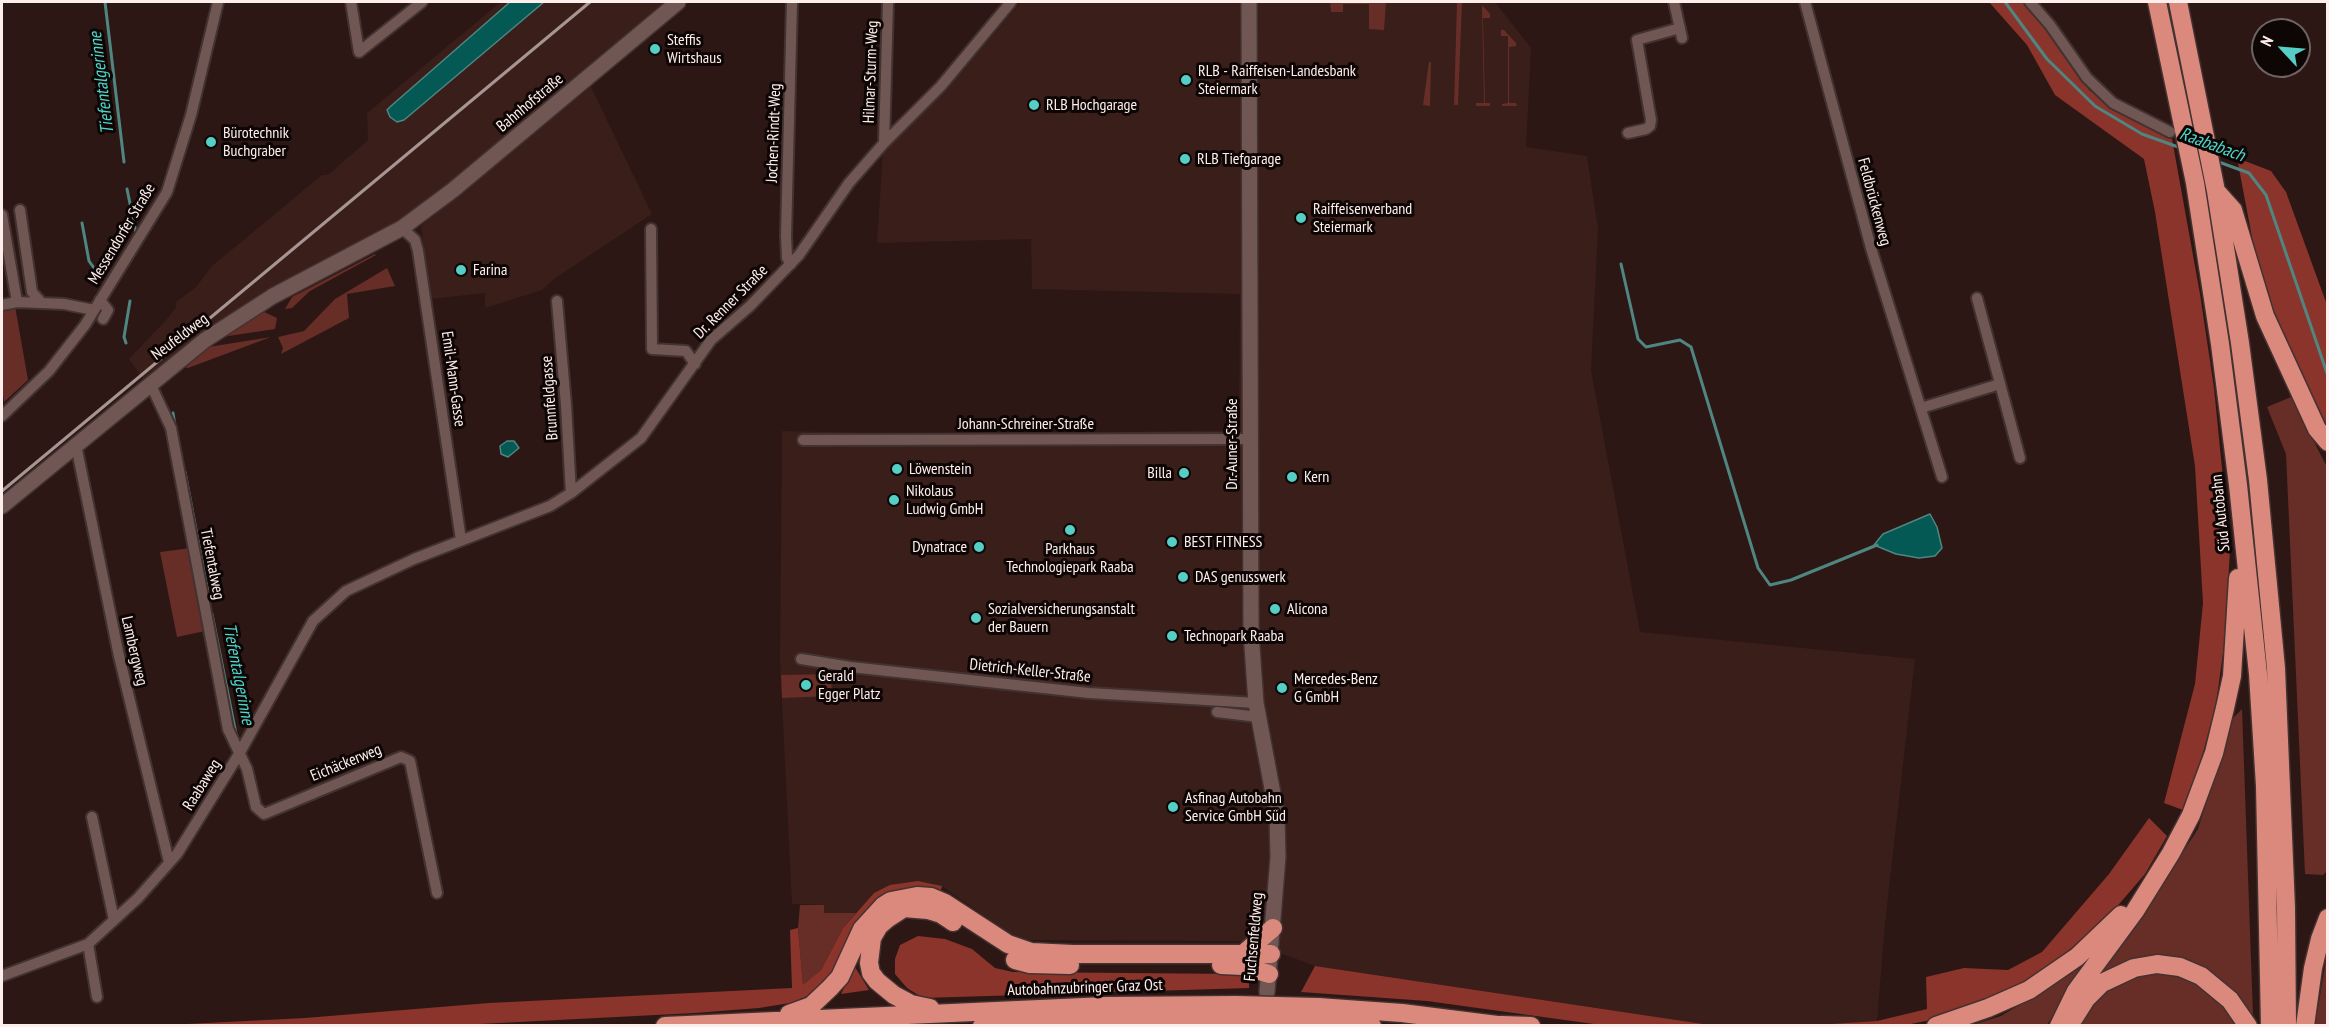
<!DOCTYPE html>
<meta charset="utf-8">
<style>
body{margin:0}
#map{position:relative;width:2329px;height:1027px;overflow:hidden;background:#2c1714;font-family:"PT Sans Narrow",sans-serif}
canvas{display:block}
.frame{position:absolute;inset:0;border:3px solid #feefed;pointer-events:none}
.north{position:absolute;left:2251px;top:18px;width:60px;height:60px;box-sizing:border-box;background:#0e0605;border:2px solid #6e6362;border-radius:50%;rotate:296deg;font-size:16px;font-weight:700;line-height:24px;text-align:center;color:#feefed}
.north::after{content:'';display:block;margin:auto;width:21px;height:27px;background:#55cec5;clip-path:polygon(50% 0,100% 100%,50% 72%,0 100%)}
</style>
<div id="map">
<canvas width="2329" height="1027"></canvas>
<div class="frame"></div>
<div class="north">N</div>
</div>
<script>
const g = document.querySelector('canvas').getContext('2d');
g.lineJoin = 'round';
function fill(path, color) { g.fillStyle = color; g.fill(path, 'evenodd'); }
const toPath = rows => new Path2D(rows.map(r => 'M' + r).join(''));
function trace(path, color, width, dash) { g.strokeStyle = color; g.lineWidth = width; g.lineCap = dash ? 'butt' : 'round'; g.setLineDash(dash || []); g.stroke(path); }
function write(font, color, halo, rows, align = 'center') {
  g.font = font + ' "PT Sans Narrow",sans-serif'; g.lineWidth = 6; g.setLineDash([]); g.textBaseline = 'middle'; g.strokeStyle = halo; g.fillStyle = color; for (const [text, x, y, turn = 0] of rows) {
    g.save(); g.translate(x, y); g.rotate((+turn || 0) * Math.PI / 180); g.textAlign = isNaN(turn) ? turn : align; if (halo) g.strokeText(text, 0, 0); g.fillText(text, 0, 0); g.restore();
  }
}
fill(toPath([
 [501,2,669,2,448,190,204,348,167,381,157,385,145,382,129,359,168,318,176,307,176,302,196,287,212,266,322,175,328,175,368,140,367,113],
 [1021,2,1495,2,1531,48,1526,147,1587,156,1598,229,1591,370,1640,632,1915,659,1885,923,1877,1021,1799,1026,1710,1025,1315,966,1248,941,1028,940,1007,932,942,886,918,881,874,893,856,913,824,913,824,905,792,904,780,660,782,431,962,435,1239,430,1240,294,1032,289,1031,239,877,243,883,153,944,93],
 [591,87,652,214,554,279,542,290,485,308,485,293,431,299,421,226]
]), '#3a1e1a');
fill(toPath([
 [1330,2,1386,2,1384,30,1369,29,1369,4,1343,4,1343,12,1331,12],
 [1457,2,1462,2,1458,105,1454,105],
 [1482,5,1490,14,1490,18,1483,18,1485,103,1490,103,1490,106,1476,106,1476,103,1484,103],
 [1501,30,1504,30,1516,43,1516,46,1509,47,1509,103,1516,103,1517,106,1502,106,1502,104,1508,103,1508,36,1501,36],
 [1429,62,1431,62,1430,106,1423,105],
 [375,254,376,255,310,291,292,308,285,309,292,297],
 [387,268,395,286,347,294,349,318,281,354,283,348,278,337,304,331,335,299],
 [15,306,28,380,4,402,2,388,2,310],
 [262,311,277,318,275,329,222,337],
 [271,337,188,368,180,366,202,348],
 [2291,397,2327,467,2328,870,2323,875,2305,874,2286,454,2267,407],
 [191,548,205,631,177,637,160,552],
 [831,674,832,696,782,698,781,675],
 [2242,709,2253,1015,2186,963,2089,985,2144,911,2198,829,2233,718],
 [800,905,824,905,824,913,856,913,843,928,821,970,803,986,798,928],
 [2327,954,2327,1025,2315,1025,2323,978],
 [2083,966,2047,1025,1969,1026,2001,1016],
 [2165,972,2180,974,2202,985,2222,1001,2240,1026,2079,1026,2100,994,2139,974]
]), '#672d27');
fill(toPath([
 [1989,2,2025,2,2051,31,2089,90,2124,115,2172,139,2200,294,2214,388,2230,549,2225,638,2216,704,2200,764,2183,810,2164,803,2195,684,2203,603,2195,466,2155,212,2144,159,2055,95,2027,45],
 [2237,158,2271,171,2286,192,2327,305,2327,425,2315,404,2265,296,2255,253],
 [2149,818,2167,836,2145,874,2114,910,2047,970,2022,984,1940,1018,1906,1025,1799,1026,1877,1021,1927,1009,1926,977,1964,968,2008,970,2042,952,2109,874],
 [918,881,942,886,940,894,843,954,828,979,810,995,790,1003,759,1008,695,1013,460,1025,148,1026,305,1018,489,1003,792,988,790,930,798,928,803,985,821,970,843,928,874,893,890,885],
 [918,936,945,939,972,949,995,968,1013,972,1239,974,1249,980,1249,988,923,998,907,988,895,974,895,959,900,945],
 [1315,966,1710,1025,1601,1025,1427,1001,1301,992],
 [855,967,869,990,841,994]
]), '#8a342b');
const water = toPath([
 [510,2,544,2,404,120,397,122,390,117,387,110,391,106,510,2],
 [507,441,514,441,519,448,508,457,501,454,500,446,507,441],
 [1930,514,1937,527,1942,548,1935,556,1919,558,1896,554,1874,545,1883,534,1930,514]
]);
fill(water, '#055954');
trace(water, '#508682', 1.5);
trace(toPath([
 [105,2,124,162],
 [2005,2,2047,59,2095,106,2142,134,2181,148],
 [2216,161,2249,173,2266,195,2328,376],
 [127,189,136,233],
 [82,223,89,261,94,268,104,274],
 [1621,264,1638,339,1646,347,1680,340,1691,347,1758,568,1770,585,1791,580,1877,545],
 [126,343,124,337,130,301],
 [173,413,175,426],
 [185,472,208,592],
 [212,614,237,739]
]), '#508682', 3);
const street = toPath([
 [351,2,359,52,422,2],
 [1674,2,1682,38],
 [1805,2,1871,248,1942,477],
 [2030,2,2050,25,2087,78,2113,103,2170,132],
 [1628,133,1646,129,1650,126,1651,120,1637,40,1680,28],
 [884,143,888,2],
 [20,210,32,292,42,303],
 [2,215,17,302],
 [402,228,415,240,418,251,461,540],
 [651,229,652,349,686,351,695,364],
 [791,264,787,258,786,236,792,2],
 [1977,298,2020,458],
 [100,300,108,310,103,319],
 [557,301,566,405,571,493],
 [2,305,17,302,64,304,94,310],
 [150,383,171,428,228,729,247,769,256,807,264,814,401,757,410,761,437,893],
 [1921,408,2000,384],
 [2,416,49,371,85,325,167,192,191,115,218,2],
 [803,440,1249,439],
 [76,445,119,656,169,862],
 [801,659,851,667,1089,693,1256,703],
 [1217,712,1258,717],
 [92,817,114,920],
 [88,944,97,997],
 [2,976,88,944,138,898,177,854,239,754,313,621,346,591,414,559,550,506,571,493,641,438,711,340,750,306,799,255,849,183,884,143,941,86,1011,2]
]);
const secondary = toPath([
 [1249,2,1251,632,1256,703,1277,815,1278,857,1267,992],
 [2,506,205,340,273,296,402,228,453,190,678,2]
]);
const highway = toPath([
 [2157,2,2195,183,2220,344,2238,485,2258,674,2265,786,2270,1026],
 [2178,2,2216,191,2240,343,2258,480,2276,668,2286,908,2287,1026],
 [2216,191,2233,210,2265,316,2317,429,2328,442],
 [1243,954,1273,928],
 [1015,960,1030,964,1070,965],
 [1221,965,1243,966,1269,974],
 [1318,1007,1402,1013,1505,1026],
 [930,1008,911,1004,894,995,877,981,871,973,869,963,872,938,879,926,887,919,904,908,928,910,941,914,953,922],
 [789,1014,811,1006,830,988,840,977,862,929,883,906,891,901,917,896,931,897,945,903,1008,944,1031,952,1073,954,1271,954],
 [2074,1018,2086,999,2102,983,2134,968,2157,964,2180,967,2201,976,2230,1000,2248,1026],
 [1317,1021,1372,1026],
 [1502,1025,1531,1026],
 [665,1026,1106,1006,1236,1005],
 [982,1026,1105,1020,1234,1019],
 [1936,1026,1988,1008,2029,990,2077,957,2121,915],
 [2059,1026,2076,991,2135,911,2171,853,2191,815,2214,753,2225,708,2232,676,2238,578],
 [2305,1026,2313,968,2320,939,2328,918]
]);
trace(street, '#423231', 14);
trace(secondary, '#423231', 18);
trace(highway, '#423231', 21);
trace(street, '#715753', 10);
trace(secondary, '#715753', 15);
trace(highway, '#dc897d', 18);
trace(toPath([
 [2,491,590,2]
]), '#a69592', 3);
const highwayBridge = toPath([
 [1236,1005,1318,1007],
 [1234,1019,1317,1021]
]);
trace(highwayBridge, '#423231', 21, []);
trace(highwayBridge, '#dc897d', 18);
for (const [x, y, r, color] of [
 [655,49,6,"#55cec5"],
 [1186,80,6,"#55cec5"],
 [1034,105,6,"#55cec5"],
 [211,142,6,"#55cec5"],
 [1185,159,6,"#55cec5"],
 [1301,218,6,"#55cec5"],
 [461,270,6,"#55cec5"],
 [897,469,6,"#55cec5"],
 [1184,473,6,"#55cec5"],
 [1292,477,6,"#55cec5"],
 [894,500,6,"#55cec5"],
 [1070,530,6,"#55cec5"],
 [1172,542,6,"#55cec5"],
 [979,547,6,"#55cec5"],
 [1183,577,6,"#55cec5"],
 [1275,609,6,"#55cec5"],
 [976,618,6,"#55cec5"],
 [1172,636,6,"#55cec5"],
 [806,685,6,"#55cec5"],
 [1282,688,6,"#55cec5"],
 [1173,807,6,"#55cec5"]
]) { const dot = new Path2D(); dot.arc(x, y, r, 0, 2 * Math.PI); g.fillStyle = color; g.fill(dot); trace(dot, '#0e0605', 2); }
write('16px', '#feefed', '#0e0605', [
 ["Steffis",667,40],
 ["Wirtshaus",667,58],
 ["RLB - Raiffeisen-Landesbank",1198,71],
 ["Steiermark",1198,89],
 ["RLB Hochgarage",1046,105],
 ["Bürotechnik",223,133],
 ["Buchgraber",223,151],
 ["RLB Tiefgarage",1197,159],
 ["Raiffeisenverband",1313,209],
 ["Steiermark",1313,227],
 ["Farina",473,270],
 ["Löwenstein",909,469],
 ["Billa",1172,473,"right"],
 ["Kern",1304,477],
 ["Nikolaus",906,491],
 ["Ludwig GmbH",906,509],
 ["BEST FITNESS",1184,542],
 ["Dynatrace",967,547,"right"],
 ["Parkhaus",1070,549,"center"],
 ["Technologiepark Raaba",1070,567,"center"],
 ["DAS genusswerk",1195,577],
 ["Sozialversicherungsanstalt",988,609],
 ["der Bauern",988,627],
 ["Alicona",1287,609],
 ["Technopark Raaba",1184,636],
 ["Gerald",818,676],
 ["Egger Platz",818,694],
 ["Mercedes-Benz",1294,679],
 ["G GmbH",1294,697],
 ["Asfinag Autobahn",1185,798],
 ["Service GmbH Süd",1185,816]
], 'left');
write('16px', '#feefed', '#0e0605', [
 ["Hilmar-Sturm-Weg",871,72,-88],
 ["Bahnhofstraße",530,103,-40],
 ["Jochen-Rindt-Weg",774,133,-88],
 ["Feldbrückenweg",1874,202,75],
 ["Messendorfer Straße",122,234,-59],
 ["Dr. Renner Straße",731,302,-45],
 ["Neufeldweg",180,337,-37],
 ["Emil-Mann-Gasse",453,379,82],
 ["Brunnfeldgasse",550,398,-94],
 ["Johann-Schreiner-Straße",1026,424],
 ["Dr.-Auner-Straße",1232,444,-90],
 ["Süd Autobahn",2221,513,-96],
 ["Tiefentalweg",212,564,79],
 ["Lambergweg",134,651,77],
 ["Dietrich-Keller-Straße",1030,671,6],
 ["Eichäckerweg",346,763,-22],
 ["Raabaweg",202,785,-58],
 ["Fuchsenfeldweg",1254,937,-85],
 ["Autobahnzubringer Graz Ost",1085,988,-2]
]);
write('italic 18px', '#4dd8ce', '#0e0605', [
 ["Tiefentalgerinne",102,83,-97],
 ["Raababach",2212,145,20],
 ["Tiefentalgerinne",238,674,79]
]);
</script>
